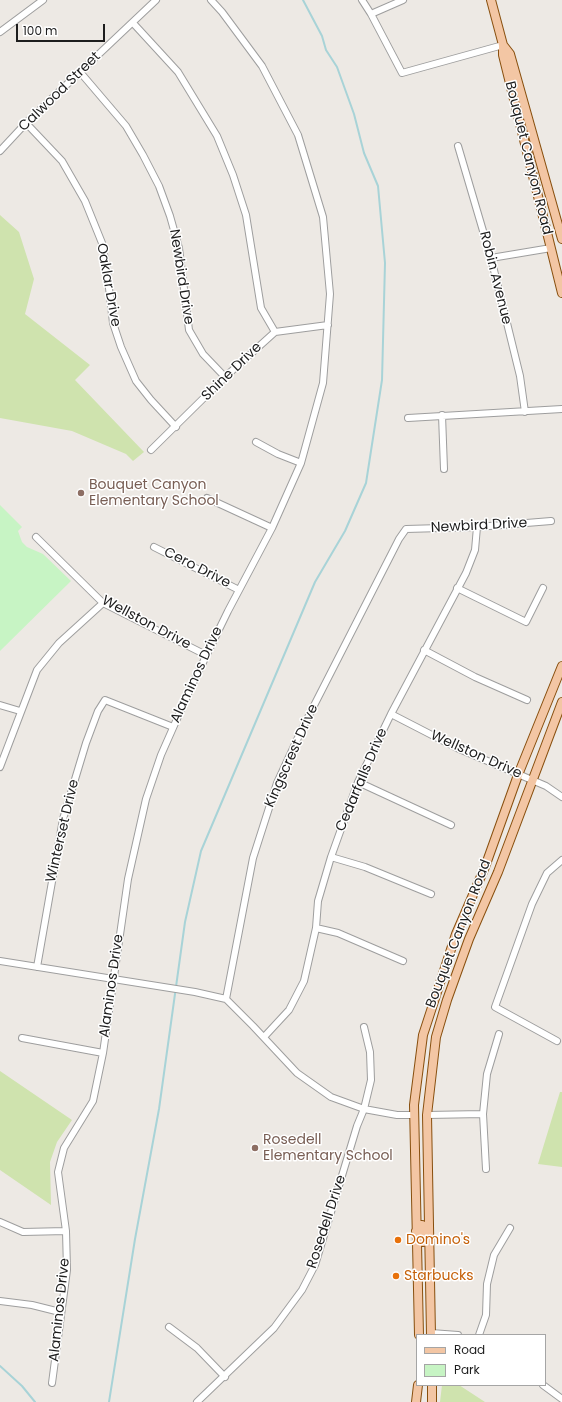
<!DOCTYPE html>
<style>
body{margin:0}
#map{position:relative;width:562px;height:1402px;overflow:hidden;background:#ede9e4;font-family:Poppins,sans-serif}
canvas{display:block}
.legend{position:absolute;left:416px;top:1334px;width:130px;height:52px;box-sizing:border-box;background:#fff;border:1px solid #a5a5a5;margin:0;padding:5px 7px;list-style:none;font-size:12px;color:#1d1d1d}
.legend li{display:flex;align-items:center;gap:8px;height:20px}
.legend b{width:20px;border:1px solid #a5a5a5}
.scale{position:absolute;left:16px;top:24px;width:89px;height:18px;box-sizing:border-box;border:2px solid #1d1d1d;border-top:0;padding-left:5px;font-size:12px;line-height:14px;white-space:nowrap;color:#1d1d1d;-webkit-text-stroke:3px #fff;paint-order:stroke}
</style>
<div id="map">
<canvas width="562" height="1402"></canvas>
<ul class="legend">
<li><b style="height:5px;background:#f3c6a4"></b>Road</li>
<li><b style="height:11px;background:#c7f4c4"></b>Park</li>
</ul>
<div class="scale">100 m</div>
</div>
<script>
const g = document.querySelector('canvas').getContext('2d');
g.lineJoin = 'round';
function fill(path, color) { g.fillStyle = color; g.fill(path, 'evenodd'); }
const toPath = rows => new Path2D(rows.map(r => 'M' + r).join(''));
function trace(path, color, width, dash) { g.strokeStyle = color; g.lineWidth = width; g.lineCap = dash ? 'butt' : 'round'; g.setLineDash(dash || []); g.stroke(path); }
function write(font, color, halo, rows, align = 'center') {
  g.font = font + ' Poppins,sans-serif'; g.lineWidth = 3; g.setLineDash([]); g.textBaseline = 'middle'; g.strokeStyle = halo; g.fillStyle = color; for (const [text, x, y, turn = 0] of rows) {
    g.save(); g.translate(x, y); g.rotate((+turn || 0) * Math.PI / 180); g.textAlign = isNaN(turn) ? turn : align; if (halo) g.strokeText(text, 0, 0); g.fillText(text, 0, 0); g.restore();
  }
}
fill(toPath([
 [0,215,19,232,34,279,25,314,90,365,75,380,144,452,133,461,126,454,72,431,0,418],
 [0,1071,72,1120,57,1142,50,1162,51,1205,0,1170],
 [560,1092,562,1092,562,1167,538,1164],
 [442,1385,459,1385,485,1402,440,1402]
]), '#cfe3ae');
fill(toPath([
 [0,505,22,527,18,531,22,542,27,547,43,554,71,581,0,651]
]), '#c7f4c4');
trace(toPath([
 [0,1366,22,1386,35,1402],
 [109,1402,135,1239,159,1109,185,922,201,851,315,582,345,531,366,483,382,380,385,263,378,186,364,153,354,114,337,67,326,50,322,36,303,0]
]), '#a8d3d7', 2);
const minor = toPath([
 [362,0,371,14,402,73,503,45],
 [371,14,403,0],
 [133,23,178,72,217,136,233,175,246,215,261,308,275,332],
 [0,32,43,0],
 [80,72,126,126,143,155,159,186,170,216,179,248,189,330,203,354,225,377],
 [26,123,62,161,85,201,102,243,107,271,113,323,121,347,136,381,151,400,176,427],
 [458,146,491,258,520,376,525,412],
 [0,151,26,123,156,0],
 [491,258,551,248],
 [442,415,444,469],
 [408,418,562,409],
 [256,442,278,454,301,463],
 [151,450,225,377,275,332,328,325],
 [207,498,272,528],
 [36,537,103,603,206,655],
 [154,547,239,590],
 [457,588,526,622,543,588],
 [424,650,475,677,527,700],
 [0,705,20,711],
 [391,714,457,748,546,786,562,797],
 [0,767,37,670,59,643,103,603],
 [358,782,451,825],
 [331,857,365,867,431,894],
 [316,928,338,933,403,961],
 [0,961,195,992,226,999,253,1026,297,1073,331,1097,364,1109,397,1115,414,1115],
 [37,967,63,819,86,743,98,711,105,700,173,727],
 [226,999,253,858,277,783,302,729,399,539,406,529,477,527,551,521],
 [264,1037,289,1010,304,981,316,928,318,901,331,857,345,818,358,782,391,714,466,573,475,550,477,527],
 [22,1038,103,1053],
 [557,1041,495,1007,532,904,547,873,562,860],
 [427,1115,483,1114],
 [486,1169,483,1114,487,1074,499,1034],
 [0,1222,23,1232,66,1231],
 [0,1301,32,1305,60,1312],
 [169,1327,197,1348,225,1377],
 [431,1333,458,1335],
 [479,1335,486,1315,487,1284,494,1255,510,1228],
 [52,1383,67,1270,66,1231,58,1172,64,1148,93,1101,103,1053,128,879,146,799,161,755,192,685,228,611,272,528,301,463,323,383,330,294,323,217,298,135,262,66,222,12,211,0],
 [543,1385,562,1399],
 [197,1402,274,1328,302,1290,315,1265,357,1126,364,1109,371,1080,370,1052,364,1027]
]);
const major = toPath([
 [491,0,503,45,503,55,562,293],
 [503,45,510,54,562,239],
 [416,1231,419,1225,422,1225,423,1242],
 [419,1335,414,1105,423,1035,456,934,485,867,518,775,562,666],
 [431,1335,427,1115,436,1037,447,1000,469,939,498,872,562,702],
 [416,1402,418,1385],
 [432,1402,432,1385]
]);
trace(minor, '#9e9e9e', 8);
trace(major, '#884f0e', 10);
trace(minor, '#fff', 6);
trace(major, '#f3c6a4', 8);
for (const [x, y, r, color] of [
 [81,493,4,"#8d6e63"],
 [255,1148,4,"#8d6e63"],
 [398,1240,4,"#e8710a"],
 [396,1276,4,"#e8710a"]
]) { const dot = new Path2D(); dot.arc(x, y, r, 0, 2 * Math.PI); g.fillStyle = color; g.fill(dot); trace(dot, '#fff', 1.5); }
write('14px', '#1d1d1d', '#fff', [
 ["Calwood Street",60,92,-44],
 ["Bouquet Canyon Road",528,158,76],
 ["Newbird Drive",181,277,81],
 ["Robin Avenue",495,278,76],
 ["Oaklar Drive",108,285,80],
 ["Shine Drive",232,372,-44],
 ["Newbird Drive",479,526,-3],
 ["Cero Drive",197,568,27],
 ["Wellston Drive",146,623,28],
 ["Alaminos Drive",197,675,-65],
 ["Wellston Drive",476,755,24],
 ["Kingscrest Drive",292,756,-66],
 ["Cedarfalls Drive",362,780,-67],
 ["Winterset Drive",63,831,-77],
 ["Bouquet Canyon Road",459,934,-69],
 ["Alaminos Drive",112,986,-82],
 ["Rosedell Drive",327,1222,-72],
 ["Alaminos Drive",60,1310,-84]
]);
write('14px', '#785e54', '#fff', [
 ["Bouquet Canyon",89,485],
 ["Elementary School",89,501],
 ["Rosedell",263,1140],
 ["Elementary School",263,1156]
], 'left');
write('14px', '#c56008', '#fff', [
 ["Domino's",406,1240],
 ["Starbucks",404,1276]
], 'left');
</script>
